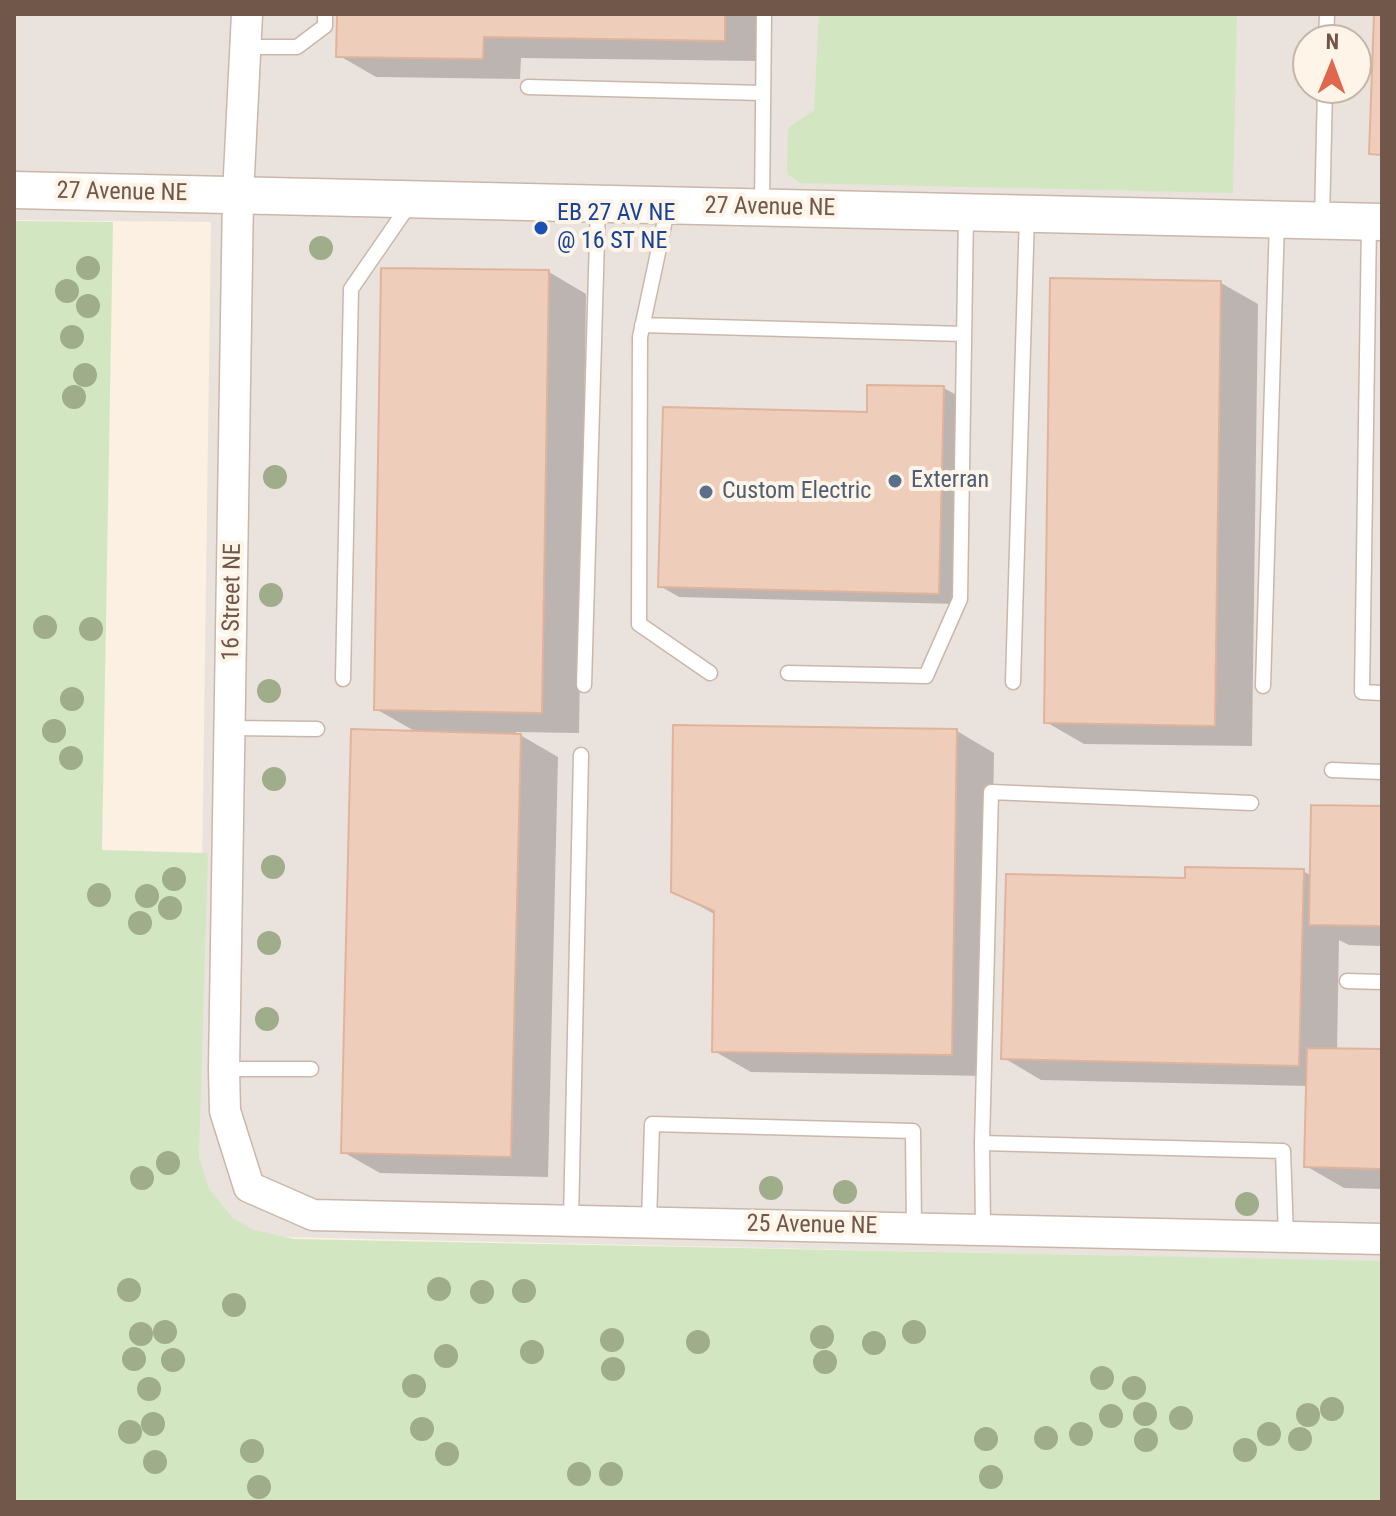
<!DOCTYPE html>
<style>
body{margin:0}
#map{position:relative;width:1396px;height:1516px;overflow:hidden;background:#fbf0e2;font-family:"Roboto Condensed",sans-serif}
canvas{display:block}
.frame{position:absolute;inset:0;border:16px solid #71564a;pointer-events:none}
.north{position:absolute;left:1292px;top:24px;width:80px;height:80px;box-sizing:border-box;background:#fef4e7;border:2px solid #c6b5a8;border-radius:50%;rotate:1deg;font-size:22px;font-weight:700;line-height:32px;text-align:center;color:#71564a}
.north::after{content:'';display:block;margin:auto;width:28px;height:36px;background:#df674c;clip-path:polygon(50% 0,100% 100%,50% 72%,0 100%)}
</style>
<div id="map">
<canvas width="1396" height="1516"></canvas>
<div class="frame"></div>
<div class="north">N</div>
</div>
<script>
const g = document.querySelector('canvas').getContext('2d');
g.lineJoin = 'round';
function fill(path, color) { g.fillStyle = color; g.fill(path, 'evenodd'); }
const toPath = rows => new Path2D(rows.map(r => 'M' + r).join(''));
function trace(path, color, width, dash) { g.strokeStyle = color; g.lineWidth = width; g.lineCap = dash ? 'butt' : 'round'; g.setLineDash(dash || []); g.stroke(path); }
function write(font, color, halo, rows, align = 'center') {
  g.font = font + ' "Roboto Condensed",sans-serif'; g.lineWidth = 8; g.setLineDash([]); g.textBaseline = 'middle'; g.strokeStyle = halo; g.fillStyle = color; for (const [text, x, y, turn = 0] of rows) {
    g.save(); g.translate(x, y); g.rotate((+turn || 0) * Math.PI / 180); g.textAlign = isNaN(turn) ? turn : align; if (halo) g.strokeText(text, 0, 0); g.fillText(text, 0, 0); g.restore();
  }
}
fill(toPath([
 [14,14,1382,14,1382,1262,197,1235,211,222,14,220],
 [1308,40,1356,40,1356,88,1308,88]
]), '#eae2dd');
fill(toPath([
 [819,14,1237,14,1233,193,800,183,787,174,788,128,814,110],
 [14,221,113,222,102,850,208,853,199,1157,209,1189,233,1218,254,1230,294,1239,1382,1261,1382,1502,14,1502]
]), '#d2e7c1');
fill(toPath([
 [339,14,762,14,762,61,521,58,520,79,376,77,338,55],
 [549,272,586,294,579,733,515,732,558,757,548,1177,380,1173,343,1152,418,733,376,709],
 [1221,283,1258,304,1252,746,1084,744,1046,722],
 [944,388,963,399,957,604,679,597,660,586,869,414],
 [957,731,994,753,989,1076,751,1072,714,1051,716,915,673,891],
 [1382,808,1382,946,1349,945,1339,940,1337,1050,1382,1051,1382,1189,1344,1188,1306,1166,1308,1086,1041,1080,1004,1058,1187,880,1303,871,1312,876]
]), '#0003');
const building = toPath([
 [337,14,725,14,725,41,484,37,483,59,336,57,337,14],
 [1374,14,1382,14,1382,155,1369,154,1374,14],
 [381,268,549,270,542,713,374,710,381,268],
 [1050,278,1221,281,1215,726,1044,723,1050,278],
 [867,385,944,386,939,594,658,587,663,407,867,412,867,385],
 [673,725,957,729,952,1055,712,1052,714,911,671,892,673,725],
 [351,729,521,734,511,1157,341,1153,351,729],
 [1311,805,1382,806,1382,926,1309,925,1311,805],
 [1185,867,1304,869,1299,1066,1001,1059,1006,874,1185,878,1185,867],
 [1307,1048,1382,1049,1382,1169,1304,1167,1307,1048]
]);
fill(building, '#efcdbb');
trace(building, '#e0b39c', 2);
const service = toPath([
 [1326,40,1327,14],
 [247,47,297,47,325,26,325,14],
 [528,87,763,93],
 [668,206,640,337,639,624,710,673],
 [762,206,764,14],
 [1322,220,1325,88],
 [1369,223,1362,692,1382,693],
 [642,325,964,334],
 [788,673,926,676,960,599,966,214],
 [343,679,351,289,411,202],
 [1013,682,1027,214],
 [584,685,598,204],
 [1263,686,1277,220],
 [231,728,317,729],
 [1332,770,1382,772],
 [1347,981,1382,982],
 [224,1069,311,1069],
 [982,1143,991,792,1251,803],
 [571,1221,581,755],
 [649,1222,652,1124,913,1131,914,1229],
 [983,1230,982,1143,1283,1151,1286,1237]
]);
const minor = toPath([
 [247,14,238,195,224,1069,225,1111,249,1187,313,1215,1382,1239]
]);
const tertiary = toPath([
 [14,190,1382,222]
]);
trace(service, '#cbb7a9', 17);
trace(minor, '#cbb7a9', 33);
trace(tertiary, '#cbb7a9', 39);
trace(service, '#fff', 14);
trace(minor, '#fff', 30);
trace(tertiary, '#fff', 36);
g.fillStyle = '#9fad8a';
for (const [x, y] of [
 [321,248],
 [88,268],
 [67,291],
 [88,306],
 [72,337],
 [85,375],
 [74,397],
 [275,477],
 [271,595],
 [45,627],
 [91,629],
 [269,691],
 [72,699],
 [54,731],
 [71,758],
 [274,779],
 [273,867],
 [174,879],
 [99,895],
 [147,896],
 [170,908],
 [140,923],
 [269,943],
 [267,1019],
 [168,1163],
 [142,1178],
 [771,1188],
 [845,1192],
 [1247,1204],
 [439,1289],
 [129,1290],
 [524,1291],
 [482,1292],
 [234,1305],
 [165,1332],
 [914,1332],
 [141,1334],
 [822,1337],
 [612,1340],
 [698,1342],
 [874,1343],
 [532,1352],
 [446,1356],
 [134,1359],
 [173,1360],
 [825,1362],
 [613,1369],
 [1102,1378],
 [414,1386],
 [1134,1388],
 [149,1389],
 [1332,1409],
 [1145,1414],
 [1308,1415],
 [1111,1416],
 [1181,1418],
 [153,1424],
 [422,1429],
 [130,1432],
 [1081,1434],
 [1269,1434],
 [1046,1438],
 [986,1439],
 [1300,1439],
 [1146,1440],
 [1245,1450],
 [252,1451],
 [447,1454],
 [155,1462],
 [579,1474],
 [611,1474],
 [991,1477],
 [259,1487]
]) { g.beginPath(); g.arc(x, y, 12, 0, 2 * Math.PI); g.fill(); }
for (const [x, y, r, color] of [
 [541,228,8,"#1a4fb4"],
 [895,481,8,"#5c6f8a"],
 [706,492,8,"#5c6f8a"]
]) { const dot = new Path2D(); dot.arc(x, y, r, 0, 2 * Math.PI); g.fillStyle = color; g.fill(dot); trace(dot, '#fef4e7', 3); }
write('24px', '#71564a', '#fef4e7', [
 ["27 Avenue NE",122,193,1],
 ["27 Avenue NE",770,208,1],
 ["16 Street NE",233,602,-89],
 ["25 Avenue NE",812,1226,1]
]);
write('24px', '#164399', '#fef4e7', [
 ["EB 27 AV NE",557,214],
 ["@ 16 ST NE",557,242]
], 'left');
write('24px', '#4e5e75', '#fef4e7', [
 ["Exterran",911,481],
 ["Custom Electric",722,492]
], 'left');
</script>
